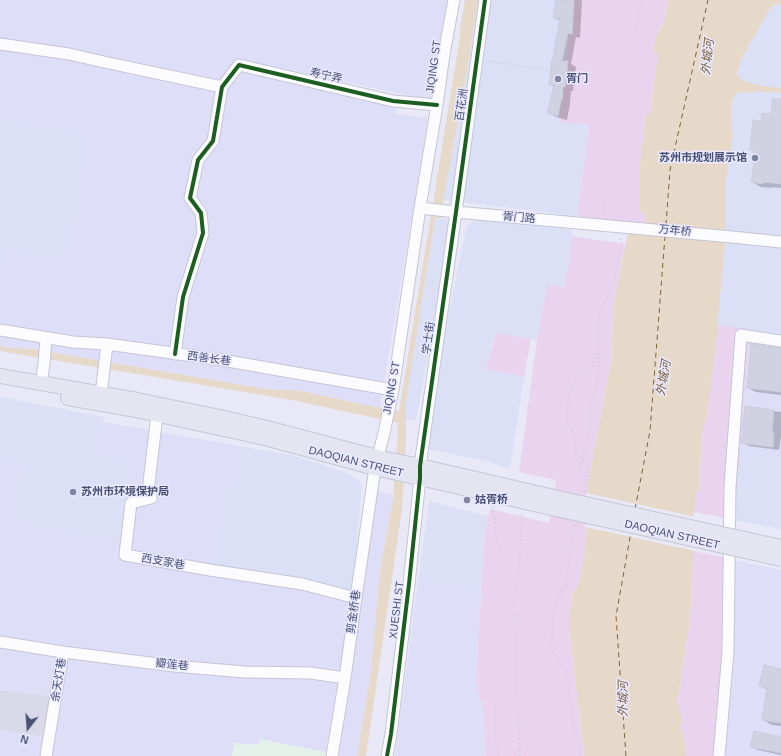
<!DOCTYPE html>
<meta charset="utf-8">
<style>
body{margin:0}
#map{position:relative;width:781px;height:756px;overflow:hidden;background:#e9e8f6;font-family:Helvetica,sans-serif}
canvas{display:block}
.north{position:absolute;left:8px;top:708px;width:40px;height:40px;-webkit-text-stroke:3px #eae9ff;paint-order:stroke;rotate:197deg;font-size:11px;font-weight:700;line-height:16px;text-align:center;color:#485174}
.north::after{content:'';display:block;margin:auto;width:14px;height:18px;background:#485174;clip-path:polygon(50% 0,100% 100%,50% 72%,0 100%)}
</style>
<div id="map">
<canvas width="781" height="756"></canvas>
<div class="north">N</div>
</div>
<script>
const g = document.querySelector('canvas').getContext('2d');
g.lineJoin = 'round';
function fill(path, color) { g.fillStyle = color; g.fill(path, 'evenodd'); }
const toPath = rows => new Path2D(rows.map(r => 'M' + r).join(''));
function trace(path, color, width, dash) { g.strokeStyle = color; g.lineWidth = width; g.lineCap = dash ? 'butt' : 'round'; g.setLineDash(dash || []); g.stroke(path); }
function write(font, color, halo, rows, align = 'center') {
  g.font = font + ' Helvetica,"Noto Sans SC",sans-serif'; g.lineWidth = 3; g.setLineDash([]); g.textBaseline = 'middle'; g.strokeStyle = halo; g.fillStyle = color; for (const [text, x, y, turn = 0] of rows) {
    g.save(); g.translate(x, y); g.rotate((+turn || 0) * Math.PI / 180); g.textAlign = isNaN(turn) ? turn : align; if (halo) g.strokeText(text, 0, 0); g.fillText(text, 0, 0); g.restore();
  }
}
fill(toPath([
 [0,0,450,0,430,100,251,62,243,71,397,105,395,114,428,118,380,408,365,405,302,391,266,389,32,349,7,348,0,346,0,292,7,249,23,125,0,117],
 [750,329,781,334,781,457,739,450],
 [103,422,240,446,231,491,225,491,212,568,352,596,341,675,238,669,136,656,0,636,0,458,23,463,12,520,111,539,96,457],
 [374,490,393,495,380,571,371,671,359,744,358,756,335,756],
 [733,560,781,570,781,756,725,756,731,690],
 [418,582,481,589,476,683,483,709,486,756,395,756],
 [0,641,342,680,330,753,260,739,258,745,234,743,232,756,0,756,0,730,44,737,50,696,0,690]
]), '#dfdef8');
fill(toPath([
 [478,0,573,0,560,122,589,125,577,216,443,200,466,77],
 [780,4,781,4,781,334,717,325,726,234,726,180,733,135,731,118,733,97,737,75,741,60,769,10,771,7,776,5],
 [0,117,23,125,91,136,67,259,7,249,0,292],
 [435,218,452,220,416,421,406,419,406,402],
 [483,218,573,230,565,287,547,286,537,340,496,333,492,344,487,369,524,377,510,469,486,461,427,449,434,387,466,229,469,223,475,220],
 [0,397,104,417,96,457,131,463,125,542,11,520,23,463,0,458],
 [240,446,292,455,333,468,349,474,357,479,362,486,352,596,211,571,225,490,231,491],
 [739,450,781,457,781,529,734,520],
 [429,501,489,516,484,540,481,589,418,582]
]), '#dbe0f7');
fill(toPath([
 [0,690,50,696,44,737,0,730]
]), '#d9d9e9');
fill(toPath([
 [260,739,330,753,329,756,232,756,234,743,258,745]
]), '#e4f1ea');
fill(toPath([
 [573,0,668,0,665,20,656,37,658,53,650,116,646,116,640,163,640,212,646,213,645,224,629,223,577,216,589,125,559,122],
 [572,236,625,244,614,301,611,362,588,483,586,542,580,580,577,584,576,591,572,592,570,613,570,634,584,756,486,756,483,709,476,683,484,540,490,509,549,523,556,480,519,472,537,340,547,285,565,287],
 [717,325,750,329,734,520,694,512,696,491,699,490,702,433,707,416],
 [496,333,531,339,524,377,486,369],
 [693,551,726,558,726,651,718,756,686,756,685,742,679,724,677,703,690,622]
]), '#ead3ee');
fill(toPath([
 [465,0,478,0,466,77,444,196,441,218,435,218,406,402,406,444,402,509,366,756,358,756,359,744,371,671,380,571,393,498,397,445,398,423,292,400,0,351,0,346,8,348,32,349,266,389,302,391,365,405,399,411,460,37,460,28],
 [668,0,781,0,781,4,776,5,771,7,769,10,741,60,737,75,743,80,747,82,763,86,781,88,781,93,757,91,750,93,740,92,736,94,733,97,731,118,733,135,726,180,726,234,721,286,716,344,707,416,702,433,699,490,696,491,694,512,693,559,690,621,677,703,683,722,679,725,685,742,686,756,584,756,570,634,570,613,572,592,576,591,577,584,580,580,586,542,588,483,611,362,614,301,628,232,645,223,646,213,640,212,640,163,646,115,650,115,658,53,653,52,656,37,665,20]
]), '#e7d9ca');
fill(toPath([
 [586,493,696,517,695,551,585,527]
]), '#e9e8f6');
fill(toPath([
 [558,0,582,0,580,38,576,37,571,64,576,67,573,91,571,91,570,104,567,120,556,117,548,112,554,87,550,84,560,21,555,18],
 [781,100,781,188,772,187,772,188,761,187,752,182,756,156,754,155,754,151,751,149,762,122,772,115],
 [781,349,781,395,756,392,748,388],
 [746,408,781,412,781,436,779,450,749,446,742,442],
 [781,670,781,726,772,725,763,720,768,690,760,686],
 [781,738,781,755,758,750,752,746]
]), '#0003');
trace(toPath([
 [666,225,670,170,708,0],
 [635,509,650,431,665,236],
 [626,756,616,616,631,532]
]), '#7a623c', 1, [5, 4]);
const building = toPath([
 [556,0,574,0,572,34,568,33,562,61,568,61,565,87,563,87,562,100,561,100,558,116,547,113,554,85,549,85,552,59,553,59,560,19,553,18,556,0],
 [773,99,781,99,781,184,763,182,763,184,751,182,755,155,753,155,754,150,750,150,753,120,761,121,762,113,771,114,773,99],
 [751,344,781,348,781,392,747,388,751,344],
 [745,406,774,410,772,432,774,433,773,447,741,443,745,406],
 [764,665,781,669,781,723,762,720,767,688,759,686,764,665],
 [754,731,781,737,781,753,750,747,754,731]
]);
fill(building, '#d0d2e2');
trace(building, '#cbcddf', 1);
const minor = toPath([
 [0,44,69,54,104,62,222,87],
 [420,208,456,212,732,237,781,242],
 [0,330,73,342,107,344,222,360,393,390],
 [175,354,183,297,203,233,201,213,190,198,198,160,213,141,222,87,239,65,393,101,437,105],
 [41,384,44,364,46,338],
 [101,394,107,344],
 [157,415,149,483,151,498,131,503,125,555,210,570,302,584,356,598],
 [0,642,63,652,174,666,245,672,311,673,345,678],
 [46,756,63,652],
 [332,756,345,678,356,598,375,468,384,433,393,390,420,208,437,105,444,54,454,0],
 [387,756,391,734,409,584,420,478,420,466,456,212,485,0],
 [719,756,728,652,730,487,741,335,781,341]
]);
const major = toPath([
 [0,376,137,400,220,417,267,428,377,457,420,466,567,500],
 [68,398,136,410,265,438,375,468,565,511]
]);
trace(minor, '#c4c5d6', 13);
trace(major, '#c5c7d5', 16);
trace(toPath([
 [635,36,641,0],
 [487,61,551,70],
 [566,72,592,75],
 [603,215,606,199],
 [586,480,580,475,578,472,583,460,591,426,590,404,595,392,599,362,599,353],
 [585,492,589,470,589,463,576,455,574,436,567,418,569,392,577,378,591,366,596,357,599,349,598,331,599,318,604,304,610,292,614,283,622,247,620,238],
 [493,507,497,544,501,545],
 [576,525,572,535,567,579,564,588,559,596,552,618,553,634,550,647,567,675,574,735,579,742,580,756],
 [495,706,495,736,499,756],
 [520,756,516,674,514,602,519,568,522,513]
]), '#c6cad6', 1.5, [1, 3]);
trace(minor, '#fcfcfe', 11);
trace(major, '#e5e5f2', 14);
const majorBridge = toPath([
 [567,500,781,547],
 [565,511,781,559]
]);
trace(majorBridge, '#c5c7d5', 16, []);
trace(majorBridge, '#e5e5f2', 14);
trace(toPath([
 [175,354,183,297,203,233,201,213,190,198,198,160,213,141,222,87,239,65,393,101,437,105],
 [387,756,391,734,409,584,420,478,420,466,456,212,485,0]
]), '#1b5e20', 4);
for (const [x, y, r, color] of [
 [558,79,4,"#8086a2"],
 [755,158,4,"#8086a2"],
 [73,492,4,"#8086a2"],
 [467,500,4,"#8086a2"]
]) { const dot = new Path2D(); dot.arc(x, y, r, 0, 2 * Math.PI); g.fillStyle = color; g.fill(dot); trace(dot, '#eae9ff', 1.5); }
write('11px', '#485174', '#eae9ff', [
 ["JIQING ST",434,67,-82],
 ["寿宁弄",326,76,13],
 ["百花洲",462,105,-82],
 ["胥门路",519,218,5],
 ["万年桥",675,231,5],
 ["学士街",429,338,-82],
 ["西善长巷",209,359,8],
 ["JIQING ST",392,388,-80],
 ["DAOQIAN STREET",356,462,14],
 ["DAOQIAN STREET",672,535,13],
 ["西支家巷",163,562,10],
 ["XUESHI ST",397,610,-83],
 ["剪金桥巷",354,612,-82],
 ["瓣莲巷",172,665,6],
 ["余天灯巷",59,680,-81]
]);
write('bold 11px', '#485174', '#eae9ff', [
 ["胥门",566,79],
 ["苏州市规划展示馆",747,158,"right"],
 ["苏州市环境保护局",81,492],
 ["姑胥桥",475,500]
], 'left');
write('italic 12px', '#7a623c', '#eae9ff', [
 ["外城河",708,57,-83],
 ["外城河",664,378,-80],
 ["外城河",624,699,-90]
]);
</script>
